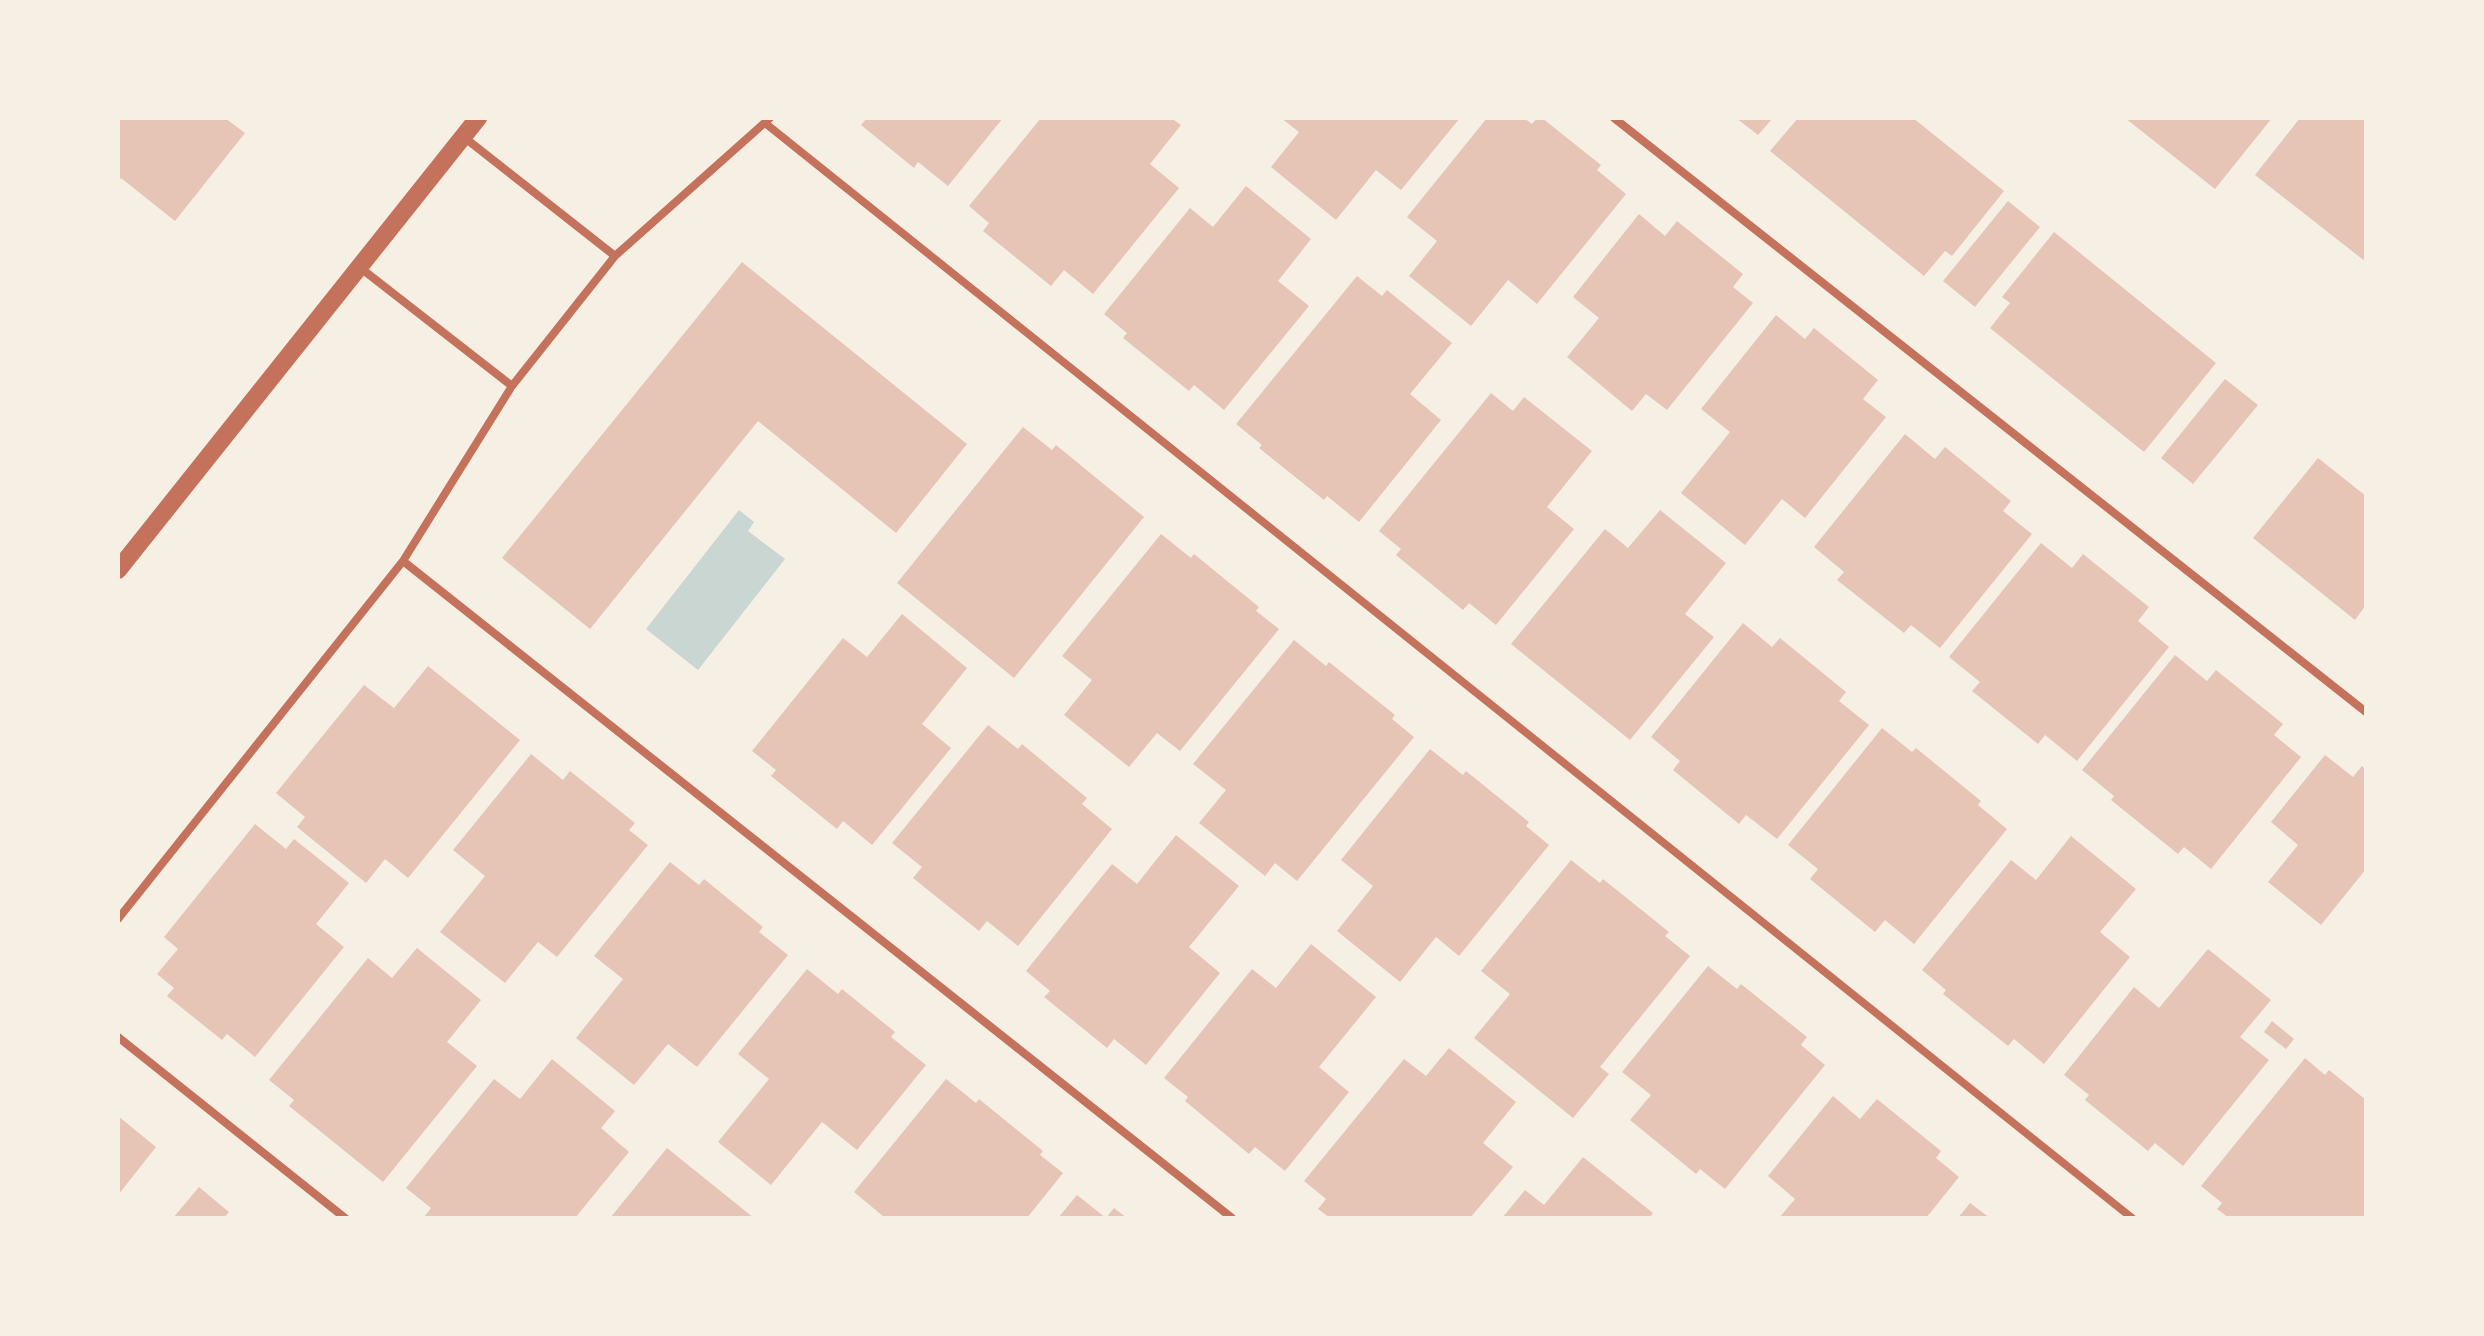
<!DOCTYPE html>
<style>
body{margin:0}
#map{position:relative;width:2484px;height:1336px;overflow:hidden;background:#f6efe4;font-family:Helvetica,sans-serif}
canvas{display:block}
.frame{position:absolute;inset:0;border:120px solid #f6efe4;pointer-events:none}
</style>
<div id="map">
<canvas width="2484" height="1336"></canvas>
<div class="frame"></div>
</div>
<script>
const g = document.querySelector('canvas').getContext('2d');
g.lineJoin = 'round';
function fill(path, color) { g.fillStyle = color; g.fill(path, 'evenodd'); }
const toPath = rows => new Path2D(rows.map(r => 'M' + r).join(''));
function trace(path, color, width, dash) { g.strokeStyle = color; g.lineWidth = width; g.lineCap = dash ? 'butt' : 'round'; g.setLineDash(dash || []); g.stroke(path); }
fill(toPath([
 [739,510,754,522,748,531,785,559,698,670,646,629]
]), '#c9d6d2');
fill(toPath([
 [118,118,225,118,245,133,175,221,121,178,118,182],
 [867,118,1003,118,948,186,918,162,914,168,861,125],
 [1041,118,1171,118,1181,125,1150,164,1179,188,1093,294,1064,270,1051,286,983,231,989,223,969,206],
 [1281,118,1460,118,1401,190,1376,170,1336,220,1271,167,1299,132],
 [1487,118,1524,118,1532,124,1537,118,1542,118,1601,165,1597,170,1626,194,1537,304,1508,280,1471,326,1409,276,1437,241,1407,217],
 [1736,118,1773,118,1758,135],
 [1798,118,1913,118,2004,191,1952,256,1945,251,1924,276,1770,151],
 [2125,118,2272,118,2215,189],
 [2300,118,2366,118,2366,262,2255,175],
 [1246,186,1311,239,1278,281,1309,306,1224,410,1194,385,1189,391,1123,338,1127,333,1104,314,1190,208,1213,227],
 [2008,201,2040,227,1975,307,1943,281],
 [1639,214,1665,236,1677,221,1743,274,1733,287,1753,303,1667,410,1646,394,1632,411,1567,357,1599,318,1573,297],
 [2054,232,2216,363,2144,452,1990,328,2010,303,2002,297],
 [742,262,967,444,896,533,758,421,590,629,502,558],
 [1357,276,1382,296,1387,290,1452,343,1410,394,1441,420,1359,522,1327,496,1324,500,1259,448,1262,445,1236,424],
 [1776,315,1805,339,1814,328,1878,380,1863,399,1886,417,1805,518,1782,499,1745,545,1681,493,1730,432,1701,409],
 [2225,379,2258,405,2193,484,2161,458],
 [1491,393,1513,411,1524,397,1592,451,1547,507,1574,529,1496,625,1469,603,1463,610,1396,555,1401,549,1379,531],
 [1023,427,1052,450,1056,445,1144,517,1014,678,897,583],
 [1905,434,1935,459,1945,447,2011,501,2003,511,2032,534,1940,648,1911,625,1904,633,1837,580,1844,572,1814,547],
 [2318,458,2366,496,2366,605,2355,620,2253,538],
 [1660,510,1726,563,1685,614,1714,637,1630,740,1511,644,1605,529,1628,548],
 [1161,534,1191,558,1194,554,1259,607,1256,611,1279,629,1180,751,1157,733,1129,767,1064,715,1092,680,1062,656],
 [2041,543,2072,568,2083,554,2149,607,2138,621,2169,647,2077,761,2045,735,2038,744,1972,691,1980,682,1949,657],
 [902,614,967,668,922,724,951,748,872,845,843,821,837,829,771,776,776,770,752,751,843,638,867,657],
 [1743,623,1772,647,1780,638,1846,692,1839,701,1869,725,1777,839,1746,815,1739,824,1673,770,1680,761,1651,737],
 [1294,640,1326,666,1329,662,1395,715,1392,719,1414,737,1297,881,1275,863,1265,876,1199,823,1226,790,1193,764],
 [2175,655,2207,681,2216,670,2283,724,2274,735,2301,757,2211,869,2184,847,2178,854,2111,800,2114,796,2082,770],
 [428,666,520,740,408,878,385,859,366,883,297,827,305,817,276,793,364,685,394,708],
 [988,725,1018,749,1022,744,1087,798,1082,804,1112,829,1018,946,987,921,979,931,913,878,922,867,892,843],
 [1882,728,1912,752,1916,748,1981,801,1978,805,2007,829,1914,944,1885,920,1875,932,1810,879,1818,869,1788,845],
 [1430,749,1463,775,1466,771,1529,822,1526,826,1549,845,1459,956,1436,937,1400,982,1337,931,1373,886,1341,860],
 [531,754,563,780,570,771,635,823,629,830,648,845,557,957,538,942,505,983,440,932,485,876,453,850],
 [2325,755,2353,777,2362,766,2366,770,2366,869,2321,925,2268,882,2298,845,2271,822],
 [255,824,286,849,294,839,349,883,316,924,344,947,255,1057,227,1034,222,1040,167,996,174,988,157,974,178,949,164,937],
 [1176,835,1239,886,1189,947,1220,973,1146,1065,1114,1039,1107,1048,1044,997,1050,991,1026,971,1112,864,1137,884],
 [2071,836,2136,889,2100,932,2130,957,2044,1064,2014,1039,2008,1046,1943,994,1946,990,1922,970,2011,860,2036,880],
 [1571,860,1600,883,1603,879,1669,932,1665,936,1690,956,1600,1067,1609,1074,1573,1118,1474,1038,1510,994,1481,971],
 [670,862,699,885,704,879,763,927,759,932,788,955,697,1067,668,1044,634,1085,576,1038,623,979,594,956],
 [1311,944,1376,997,1319,1067,1349,1092,1285,1171,1255,1147,1249,1154,1185,1101,1188,1097,1164,1078,1252,969,1276,988],
 [417,948,481,1000,447,1042,477,1066,383,1182,289,1106,294,1100,269,1080,368,958,392,978],
 [2208,949,2271,1000,2240,1037,2269,1060,2183,1166,2155,1143,2148,1151,2085,1100,2089,1095,2064,1075,2134,987,2159,1008],
 [1708,966,1737,989,1741,984,1807,1037,1801,1045,1825,1065,1725,1189,1700,1169,1696,1174,1630,1120,1651,1095,1622,1072],
 [807,969,838,994,842,989,895,1032,891,1037,926,1065,857,1150,822,1122,771,1185,718,1142,769,1079,738,1054],
 [2272,1021,2294,1039,2286,1049,2264,1032],
 [1449,1048,1516,1102,1483,1143,1513,1167,1470,1218,1330,1218,1318,1209,1326,1199,1304,1181,1404,1059,1426,1076],
 [2305,1058,2325,1075,2329,1070,2366,1100,2366,1218,2229,1218,2217,1209,2222,1203,2201,1186],
 [552,1059,615,1111,601,1128,629,1152,575,1218,426,1218,424,1217,431,1208,406,1188,494,1079,520,1099],
 [946,1079,976,1103,979,1099,1043,1151,1040,1155,1063,1173,1027,1218,883,1218,884,1217,854,1192],
 [1833,1096,1860,1119,1877,1099,1941,1151,1936,1158,1959,1177,1926,1218,1779,1218,1795,1199,1768,1176],
 [118,1116,156,1147,118,1195],
 [667,1148,754,1218,610,1218],
 [1583,1157,1653,1213,1649,1218,1502,1218,1525,1190,1544,1205],
 [199,1187,229,1212,224,1218,173,1218],
 [1077,1195,1106,1218,1114,1208,1127,1218,1058,1218],
 [1970,1203,1990,1218,1958,1218]
]), '#e6c5b7');
trace(toPath([
 [1614,118,2366,712],
 [765,123,2132,1218],
 [465,138,615,256],
 [358,266,512,386],
 [403,561,1232,1218],
 [118,919,403,561,512,386,615,256,770,118],
 [118,1037,345,1218]
]), '#c5725c', 8);
trace(toPath([
 [118,570,478,118]
]), '#c5725c', 18);
</script>
